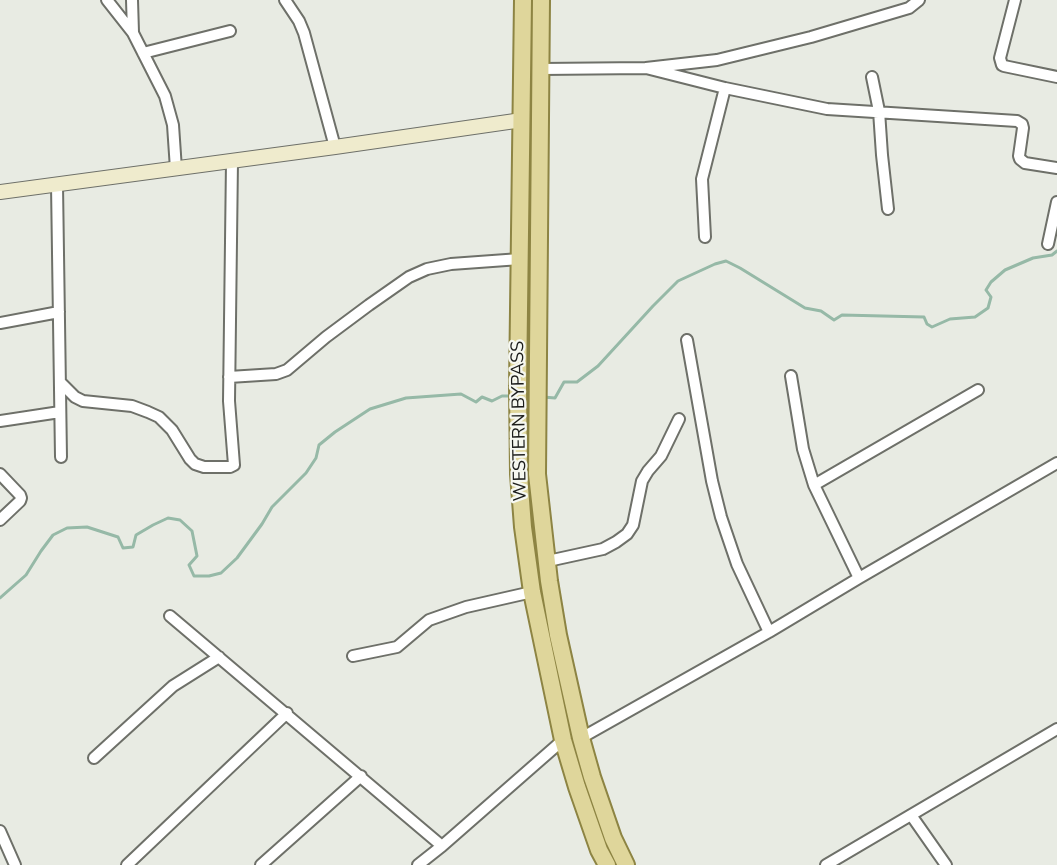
<!DOCTYPE html>
<style>
body{margin:0}
canvas{display:block;background:#e8ebe3}
</style>
<canvas width="1057" height="865"></canvas>
<script>
const g = document.querySelector('canvas').getContext('2d');
g.lineJoin = 'round';
const toPath = rows => new Path2D(rows.map(r => 'M' + r).join(''));
function trace(path, color, width, dash) { g.strokeStyle = color; g.lineWidth = width; g.lineCap = dash ? 'butt' : 'round'; g.setLineDash(dash || []); g.stroke(path); }
function write(font, color, halo, rows, align = 'center') {
  g.font = font + ' "Nunito Sans",sans-serif'; g.lineWidth = 4.5; g.setLineDash([]); g.textBaseline = 'middle'; g.strokeStyle = halo; g.fillStyle = color; for (const [text, x, y, turn = 0] of rows) {
    g.save(); g.translate(x, y); g.rotate((+turn || 0) * Math.PI / 180); g.textAlign = isNaN(turn) ? turn : align; if (halo) g.strokeText(text, 0, 0); g.fillText(text, 0, 0); g.restore();
  }
}
trace(toPath([
 [543,397,555,398,564,382,577,382,598,366,653,306,678,281,715,264,726,261,740,268,805,308,821,311,834,320,842,315,924,317,927,324,932,327,950,319,975,317,988,308,991,297,986,290,991,282,1005,270,1033,258,1052,255,1057,251],
 [0,598,26,575,41,551,53,535,67,528,87,527,118,537,123,548,133,547,136,535,153,525,168,518,180,520,192,531,197,556,189,565,194,576,209,576,221,573,237,558,262,524,272,507,306,473,316,458,319,445,335,432,370,409,406,398,461,394,476,402,482,397,492,401,502,396,513,396]
]), '#96b9a7', 3);
const street = toPath([
 [107,0,133,33,165,96,173,125,176,169],
 [132,0,133,32],
 [285,0,299,21,304,33,335,147],
 [919,0,909,8,811,37,717,60,646,68,725,88,827,109,1017,121,1022,124,1023,128,1019,156,1020,159,1025,163,1057,168],
 [1015,0,1000,58,1002,65,1004,66,1057,77],
 [143,53,230,31],
 [541,69,646,68],
 [872,77,879,111,882,155,888,209],
 [57,185,61,457],
 [705,237,702,179,725,88],
 [1048,244,1057,202],
 [0,323,59,312],
 [687,340,712,481,721,517,737,564,769,632],
 [791,376,803,449,814,485,859,578],
 [229,377,276,374,287,370,326,337,369,305,409,277,427,269,451,264,520,259],
 [61,383,75,397,83,401,132,406,148,412,159,417,172,430,190,459,195,464,204,467,230,467,234,465,229,401,232,161],
 [0,421,60,412],
 [0,474,20,495,21,498,20,501,0,520],
 [814,485,978,390],
 [548,561,603,549,616,542,627,534,633,525,642,481,648,471,661,456,679,419],
 [170,616,442,846],
 [353,656,397,647,429,620,466,607,532,592],
 [581,738,769,632,859,578,1057,463],
 [94,758,173,686,219,657],
 [911,815,946,865],
 [0,831,15,865],
 [127,865,287,713],
 [261,865,361,776],
 [418,865,442,846,563,740],
 [826,865,1057,729]
]);
const secondary = toPath([
 [0,192,335,147,522,120]
]);
const primary = toPath([
 [523,0,518,387,519,474,523,527,532,592,563,740,577,787,599,850,607,865],
 [541,0,537,474,549,581,558,635,581,738,592,777,613,838,626,865]
]);
trace(street, '#6e7069', 14);
trace(secondary, '#6e7069', 16);
trace(primary, '#8d8443', 20);
trace(street, '#fff', 10);
trace(secondary, '#efebcd', 14);
trace(primary, '#dfd69b', 16);
write('18px', '#1c1d1b', '#f6f8f1', [
 ["WESTERN BYPASS",520,421,-91]
]);
</script>
